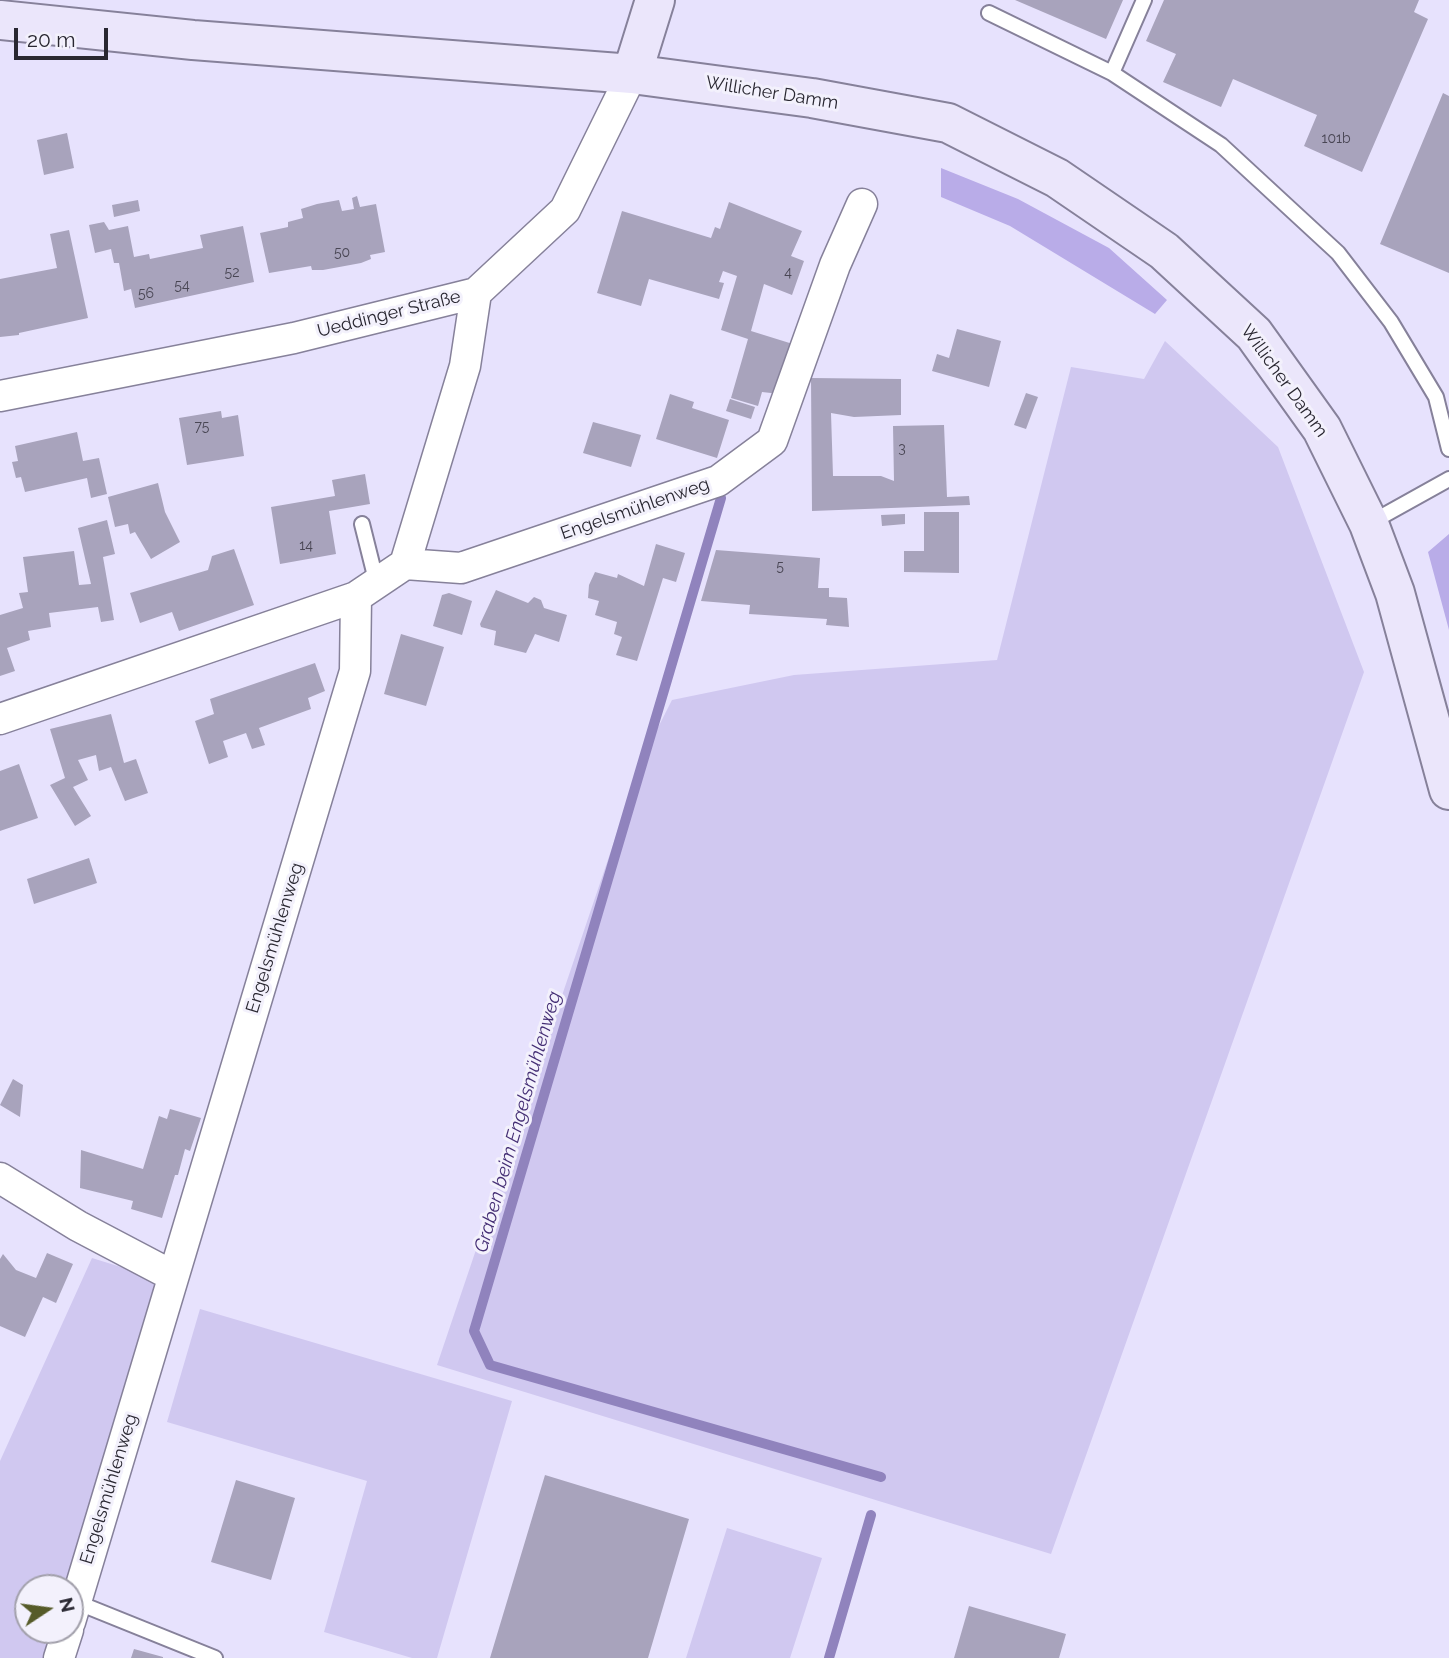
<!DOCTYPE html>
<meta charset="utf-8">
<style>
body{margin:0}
#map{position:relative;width:1449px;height:1658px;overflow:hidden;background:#e7e2fd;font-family:Raleway,sans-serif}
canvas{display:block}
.north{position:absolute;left:14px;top:1574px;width:70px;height:70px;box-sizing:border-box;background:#f3f1fc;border:2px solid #a2a0ab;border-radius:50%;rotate:77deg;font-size:19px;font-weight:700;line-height:28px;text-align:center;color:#292731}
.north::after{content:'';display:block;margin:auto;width:24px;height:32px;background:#565b29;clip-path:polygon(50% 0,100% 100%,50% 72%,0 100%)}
.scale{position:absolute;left:14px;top:28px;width:94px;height:32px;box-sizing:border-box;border:4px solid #292731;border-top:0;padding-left:9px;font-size:21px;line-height:24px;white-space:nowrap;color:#292731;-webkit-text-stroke:5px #f3f1fc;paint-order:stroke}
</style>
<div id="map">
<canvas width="1449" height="1658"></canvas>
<div class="north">N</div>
<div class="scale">20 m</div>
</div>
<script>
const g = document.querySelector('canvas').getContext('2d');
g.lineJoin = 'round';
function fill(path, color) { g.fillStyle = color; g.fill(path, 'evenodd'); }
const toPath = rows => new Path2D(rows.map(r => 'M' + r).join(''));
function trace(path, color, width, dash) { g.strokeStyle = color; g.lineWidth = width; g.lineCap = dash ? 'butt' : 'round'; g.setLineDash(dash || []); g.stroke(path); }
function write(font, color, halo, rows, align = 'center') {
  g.font = font + ' Raleway,sans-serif'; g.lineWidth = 6; g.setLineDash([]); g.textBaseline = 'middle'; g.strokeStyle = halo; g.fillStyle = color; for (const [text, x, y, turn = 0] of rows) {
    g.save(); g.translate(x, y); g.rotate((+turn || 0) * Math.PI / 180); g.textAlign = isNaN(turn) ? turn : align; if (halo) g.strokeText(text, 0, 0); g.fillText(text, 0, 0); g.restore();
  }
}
fill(toPath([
 [1165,341,1278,447,1364,672,1051,1554,437,1365,642,759,672,700,794,675,997,660,1071,367,1144,379],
 [92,1258,185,1287,66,1658,0,1658,0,1461],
 [28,1588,70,1588,70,1630,28,1630],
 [200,1309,512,1401,437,1658,412,1658,324,1632,367,1481,167,1422],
 [727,1528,822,1558,790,1658,686,1658]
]), '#d0c8f0');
fill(toPath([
 [941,168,1018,199,1109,248,1167,300,1155,314,1010,226,941,197],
 [1449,534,1449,630,1428,552]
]), '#b9ace8');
trace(toPath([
 [721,498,474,1331,490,1365,881,1477],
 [829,1658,871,1515]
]), '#9083bd', 10);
fill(toPath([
 [1015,0,1123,0,1106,39],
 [1164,0,1419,0,1414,12,1428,19,1362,172,1304,146,1317,115,1233,79,1221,107,1163,82,1176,54,1146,41],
 [1443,93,1449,96,1449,273,1380,244],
 [67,133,74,168,44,175,37,140],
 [357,196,360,207,376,204,385,252,370,255,371,259,361,263,323,270,312,270,311,266,269,273,260,233,288,227,288,222,303,218,301,209,317,204,339,200,342,211,354,209,352,198],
 [138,200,140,211,114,217,112,205],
 [729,202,802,231,791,256,804,261,792,295,764,284,751,331,796,345,780,394,762,392,758,406,731,398,748,339,721,330,737,276,723,271,719,282,724,283,719,299,649,279,641,306,597,293,622,211,711,238,715,227,720,229],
 [104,222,109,230,128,226,134,257,149,254,150,259,203,248,200,235,243,226,254,282,135,308,131,289,124,291,119,263,114,263,111,249,95,253,89,225],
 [69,230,88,318,19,333,19,335,0,337,0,279,57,268,50,234],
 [957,329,1001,341,989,387,932,371,937,354,949,358],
 [811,378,901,379,901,415,854,417,831,413,833,476,881,476,894,481,893,426,944,425,947,497,969,496,970,505,812,511],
 [1026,393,1038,397,1026,429,1014,425],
 [670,394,694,402,692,408,729,420,717,458,656,439],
 [730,399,755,407,751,419,726,411],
 [221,411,222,418,238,415,244,456,187,465,179,418],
 [593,422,641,435,631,467,583,453],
 [77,432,83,461,99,458,107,494,91,498,87,478,25,492,21,477,16,478,12,462,18,461,15,446],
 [365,474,370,504,329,511,336,554,280,564,271,507,335,496,332,480],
 [158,483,165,512,180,542,151,559,135,532,130,534,128,524,115,527,108,497],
 [924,512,959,512,959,573,904,572,904,551,924,551],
 [905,514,905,524,882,526,881,515],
 [107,520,115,554,103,557,114,620,101,622,98,607,49,613,51,627,28,631,30,640,7,648,15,671,0,676,0,615,23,608,19,593,28,592,23,557,74,551,79,585,91,584,78,528],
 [656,544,685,553,676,582,663,578,637,661,616,655,622,637,614,634,617,622,595,615,599,601,588,598,589,585,595,572,617,578,618,574,644,586],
 [234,549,254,605,179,631,172,612,140,623,130,593,208,570,212,556],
 [716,550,820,558,818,588,829,588,829,597,847,598,849,627,826,625,827,619,749,614,750,605,701,601],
 [496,590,528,603,534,597,541,600,544,608,567,615,559,642,535,634,526,653,494,645,496,631,481,627,480,624],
 [449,593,472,601,462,635,433,626,442,595],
 [401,634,444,647,426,706,384,694],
 [315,663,325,691,308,698,311,709,259,728,265,745,252,749,246,733,223,741,228,757,209,764,195,721,214,714,210,699],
 [111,714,124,763,136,759,148,793,125,801,111,767,99,771,96,755,78,760,88,780,73,787,91,816,75,826,50,785,65,778,50,729],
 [19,764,38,818,0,831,0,771],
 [89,858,97,883,34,904,27,879],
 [13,1079,23,1085,20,1117,0,1105],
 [170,1109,201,1118,190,1151,185,1149,178,1175,175,1175,162,1218,131,1209,133,1201,80,1188,81,1150,143,1169,159,1116,167,1119],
 [47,1253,73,1264,56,1303,43,1297,25,1337,0,1326,0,1259,3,1254,16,1270,36,1278],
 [545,1475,689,1519,648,1658,490,1658],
 [236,1480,295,1498,271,1580,211,1562],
 [969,1606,1066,1634,1059,1658,954,1658],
 [134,1649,163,1657,163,1658,131,1658]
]), '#a8a3bc');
const lane = toPath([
 [989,13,1112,73,1221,145,1338,253,1391,322,1436,397,1449,449],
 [1112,73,1144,0],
 [1370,523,1449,479],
 [362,524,377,584],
 [76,1602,215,1658]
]);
const street = toPath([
 [0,396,294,338,476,293,565,210,632,74],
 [405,564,461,568,718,481,772,441,835,265,862,204],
 [0,719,356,597,405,564,465,366,476,293],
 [0,1178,78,1226,173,1276],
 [70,1622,355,671,356,597],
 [59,1658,68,1630]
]);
const secondary = toPath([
 [0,20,193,40,632,74,812,98,948,123,1057,178,1164,251,1254,334,1322,429,1369,524,1395,593,1449,790],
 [632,74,655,0]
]);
trace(lane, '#86819a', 18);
trace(street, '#86819a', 33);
trace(secondary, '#86819a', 42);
trace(lane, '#fff', 14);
trace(street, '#fff', 30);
trace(secondary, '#ebe6fb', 38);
write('14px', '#494654', null, [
 ["101b",1336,139],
 ["50",342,253],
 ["52",232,273],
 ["4",788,273],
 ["54",182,286],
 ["56",146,294],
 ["75",202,427],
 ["3",902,449],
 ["14",306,546],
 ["5",780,567]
]);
write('18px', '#292731', '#f3f1fc', [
 ["Willicher Damm",772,93,9],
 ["Ueddinger Straße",389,314,-14],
 ["Willicher Damm",1284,381,54],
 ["Engelsmühlenweg",635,509,-19],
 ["Engelsmühlenweg",275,938,-73],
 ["Engelsmühlenweg",109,1489,-73]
]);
write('italic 19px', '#442e74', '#f3f1fc', [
 ["Graben beim Engelsmühlenweg",518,1122,-74]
]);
</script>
